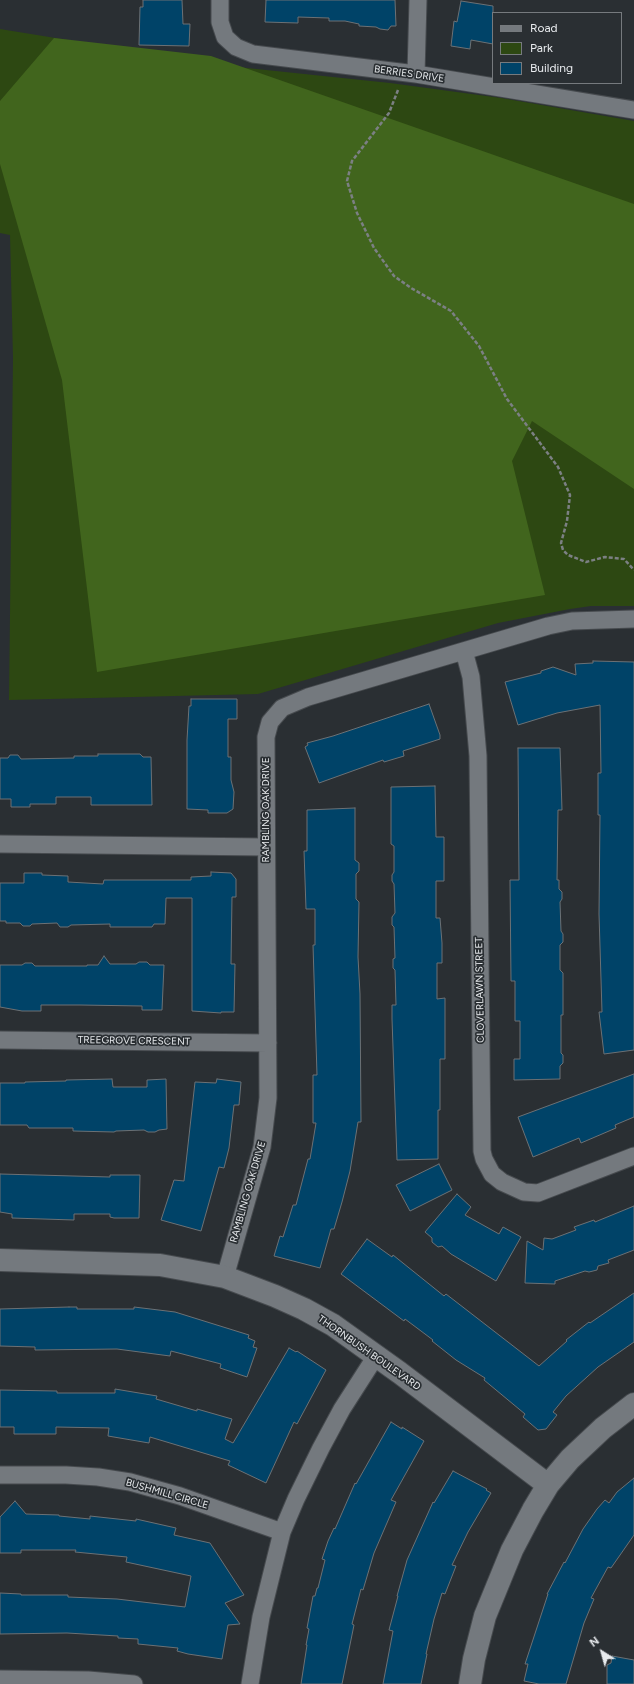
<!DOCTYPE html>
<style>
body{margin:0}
#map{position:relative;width:634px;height:1684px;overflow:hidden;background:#2a2f33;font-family:Figtree,sans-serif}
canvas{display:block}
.legend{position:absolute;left:492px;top:12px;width:130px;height:72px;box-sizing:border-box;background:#2a2f33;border:1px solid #767a7e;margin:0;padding:5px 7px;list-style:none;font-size:12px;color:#e8ebee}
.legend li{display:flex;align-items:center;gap:8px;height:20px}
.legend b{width:20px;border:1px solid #767a7e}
.north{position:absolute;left:582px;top:1632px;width:40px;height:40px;-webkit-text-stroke:3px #2a2f33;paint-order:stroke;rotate:323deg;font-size:11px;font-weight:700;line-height:16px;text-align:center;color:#e8ebee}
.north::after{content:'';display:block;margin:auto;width:14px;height:18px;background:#e8ebee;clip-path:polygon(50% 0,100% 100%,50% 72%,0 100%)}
</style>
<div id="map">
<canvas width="634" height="1684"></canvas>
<ul class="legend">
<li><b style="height:5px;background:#74797e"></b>Road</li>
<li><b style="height:11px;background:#2d4812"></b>Park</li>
<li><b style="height:11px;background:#004368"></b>Building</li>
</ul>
<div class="north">N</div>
</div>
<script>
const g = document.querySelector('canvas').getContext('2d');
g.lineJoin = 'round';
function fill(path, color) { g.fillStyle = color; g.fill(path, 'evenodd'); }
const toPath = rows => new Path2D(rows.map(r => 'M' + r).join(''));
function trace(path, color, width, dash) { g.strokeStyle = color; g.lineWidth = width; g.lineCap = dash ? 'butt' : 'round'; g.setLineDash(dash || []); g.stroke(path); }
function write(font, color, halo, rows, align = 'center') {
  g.font = font + ' Figtree,sans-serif'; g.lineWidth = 3.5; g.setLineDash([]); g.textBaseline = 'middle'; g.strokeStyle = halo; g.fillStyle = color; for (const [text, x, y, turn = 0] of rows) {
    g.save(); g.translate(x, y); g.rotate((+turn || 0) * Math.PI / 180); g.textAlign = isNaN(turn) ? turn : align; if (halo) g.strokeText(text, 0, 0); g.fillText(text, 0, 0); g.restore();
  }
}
fill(toPath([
 [0,29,228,66,390,83,501,98,634,121,634,606,591,606,570,609,498,623,258,694,9,700,13,358,10,235,0,233]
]), '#2d4812');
fill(toPath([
 [54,38,211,56,634,204,634,489,532,421,512,461,545,595,97,672,62,380,0,164,0,101]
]), '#41651d');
const building = toPath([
 [143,0,182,0,183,24,190,24,189,46,139,45,140,7,143,7,143,0],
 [266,0,395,0,396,26,391,26,388,30,380,29,376,27,359,26,359,24,345,21,329,21,329,18,298,17,298,23,265,22,266,0],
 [461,1,493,6,493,44,471,40,470,49,451,46,454,21,457,22,461,1],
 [593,661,634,662,634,1050,604,1054,599,1012,602,1012,599,914,600,815,598,815,598,773,601,773,600,705,557,713,518,725,505,682,541,673,541,671,553,667,576,675,575,664,593,663,593,661],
 [191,699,237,699,237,719,228,719,228,757,231,757,231,780,234,792,233,809,227,813,208,813,208,810,187,809,187,740,189,706,191,706,191,699],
 [429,704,440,735,440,739,403,751,404,756,384,762,383,760,319,783,305,747,308,745,307,743,333,736,429,704],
 [518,748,560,748,562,810,558,810,557,880,559,880,559,889,562,892,562,899,560,902,561,931,563,934,563,942,560,945,560,970,563,973,563,1015,561,1015,561,1053,563,1055,563,1063,560,1066,560,1079,514,1080,514,1059,520,1059,520,1021,515,1021,515,981,511,981,510,880,519,880,518,748],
 [98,754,140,754,143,757,151,757,152,805,91,805,91,797,56,797,56,804,30,804,30,807,11,807,11,799,0,799,0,758,8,758,10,755,18,755,21,759,74,758,74,756,98,756,98,754],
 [435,786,436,837,444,837,444,881,436,881,436,918,440,918,442,943,442,963,437,963,437,999,445,998,445,1059,440,1059,440,1110,438,1110,438,1159,397,1160,392,1019,392,1005,396,1005,395,970,393,968,393,959,395,958,394,927,392,925,392,917,395,913,394,884,392,881,392,875,394,872,394,846,391,844,391,787,435,786],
 [355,808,355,860,359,863,359,871,356,874,356,899,359,902,358,957,360,994,361,1122,358,1122,350,1171,342,1202,334,1229,331,1229,320,1268,274,1256,280,1236,283,1237,293,1205,296,1205,308,1159,310,1159,316,1123,313,1123,313,1075,317,1075,313,945,315,945,315,909,306,909,304,851,307,851,307,810,355,808],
 [211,872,231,873,236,879,236,897,232,897,231,964,235,964,234,1012,221,1012,221,1013,192,1011,192,898,166,898,165,924,154,924,152,927,110,927,110,924,71,925,68,927,60,927,57,923,32,924,30,926,23,926,20,923,6,923,6,921,0,921,0,883,24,883,24,873,42,873,42,875,68,876,68,882,103,884,104,880,191,880,191,877,211,876,211,872],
 [104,956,110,964,136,964,139,962,147,962,150,965,164,965,162,1010,142,1010,142,1006,80,1005,41,1005,41,1011,22,1011,0,1007,0,965,22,965,25,963,32,963,35,966,87,966,87,965,98,965,104,956],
 [634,1074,634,1117,615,1125,616,1128,581,1143,579,1138,533,1157,518,1117,634,1074],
 [112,1079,113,1087,147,1087,147,1080,166,1079,167,1129,159,1130,155,1132,148,1132,144,1130,116,1131,114,1132,73,1131,73,1128,29,1128,27,1125,0,1125,0,1083,25,1083,25,1082,66,1081,66,1080,112,1079],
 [217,1079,241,1082,239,1105,234,1105,229,1148,224,1168,219,1167,201,1231,161,1220,174,1180,184,1181,195,1082,216,1083,217,1079],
 [439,1164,452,1190,410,1211,396,1185,439,1164],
 [0,1174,110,1177,110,1175,140,1175,139,1218,114,1218,110,1217,110,1214,74,1214,74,1220,12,1218,12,1214,0,1212,0,1174],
 [457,1194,471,1207,465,1215,499,1234,503,1227,521,1237,496,1281,451,1254,442,1246,438,1247,432,1242,432,1238,425,1232,457,1194],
 [634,1206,634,1250,608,1260,609,1263,598,1266,597,1270,589,1272,585,1271,555,1281,555,1284,525,1283,527,1241,543,1250,544,1238,552,1239,576,1230,574,1227,594,1220,595,1222,634,1206],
 [367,1239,392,1257,393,1255,444,1296,446,1294,539,1366,567,1341,566,1340,589,1322,590,1323,634,1293,634,1342,598,1367,566,1396,553,1412,557,1415,546,1429,538,1430,523,1417,525,1414,484,1380,485,1378,456,1360,432,1341,433,1340,405,1319,404,1321,341,1274,367,1239],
 [69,1307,77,1307,77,1309,134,1309,134,1307,175,1312,249,1335,248,1338,255,1341,253,1347,257,1348,247,1377,220,1368,221,1364,171,1351,170,1356,117,1349,35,1350,35,1347,0,1346,0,1309,69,1307],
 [289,1348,296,1352,297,1351,326,1370,297,1424,294,1422,266,1483,228,1465,230,1461,150,1437,149,1443,108,1436,109,1428,56,1427,56,1434,14,1434,14,1427,0,1427,0,1390,57,1391,57,1393,115,1393,115,1389,157,1396,156,1399,197,1411,197,1409,232,1419,225,1439,233,1443,289,1348],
 [391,1422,402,1429,402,1427,424,1441,391,1500,396,1502,374,1553,363,1590,361,1589,352,1624,354,1625,342,1684,301,1684,307,1645,306,1645,309,1629,307,1628,313,1596,315,1596,317,1588,318,1588,325,1560,322,1559,328,1541,334,1528,335,1529,355,1483,356,1484,391,1422],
 [453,1471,487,1489,486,1490,491,1493,468,1532,452,1565,456,1566,445,1594,442,1593,434,1619,426,1654,427,1654,421,1684,383,1684,393,1631,389,1630,398,1596,397,1596,407,1560,433,1502,434,1503,453,1471],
 [634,1478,634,1535,611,1568,608,1567,591,1598,594,1599,584,1623,566,1684,539,1684,524,1681,528,1664,525,1664,548,1594,547,1594,564,1562,565,1563,583,1529,597,1509,605,1500,609,1503,617,1492,634,1478],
 [15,1501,26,1514,59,1515,59,1516,90,1519,90,1516,99,1517,136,1521,136,1519,176,1528,174,1535,210,1543,244,1595,225,1603,240,1624,228,1625,222,1659,188,1654,177,1651,178,1648,138,1644,138,1639,118,1638,118,1636,67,1633,0,1634,0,1593,21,1594,21,1595,68,1595,68,1597,117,1599,185,1607,191,1576,126,1562,127,1557,75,1552,76,1550,21,1550,21,1553,0,1553,0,1517,15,1501],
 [612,1656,634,1660,634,1684,607,1684,607,1665,611,1663,612,1656]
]);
fill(building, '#004368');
trace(building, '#6c7175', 1);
const street = toPath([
 [220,0,220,22,225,37,236,47,253,54,416,74,634,110],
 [416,74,418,0],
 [464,651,471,677,478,756,482,1151,484,1159,492,1174,502,1182,524,1192,538,1193,634,1156],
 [0,844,266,847],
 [0,1040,268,1043],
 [225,1277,262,1147,268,1098,266,737,270,722,282,708,308,697,548,626,572,621,634,619],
 [0,1475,66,1475,98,1477,130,1482,180,1496,282,1532],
 [0,1679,88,1680,134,1684],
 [250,1684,261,1617,282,1532,296,1499,321,1448,342,1409,376,1356]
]);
const secondary = toPath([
 [0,1260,160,1265,225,1277,275,1296,304,1309,333,1325,400,1373,548,1485],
 [470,1684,474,1659,485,1616,512,1550,533,1510,548,1485,570,1459,603,1428,634,1404]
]);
trace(street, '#464a4e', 19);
trace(secondary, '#464a4e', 24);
trace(toPath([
 [398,90,389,113,352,161,347,181,357,213,374,248,394,276,411,288,451,311,479,346,507,399,558,467,570,495,567,521,561,543,563,550,568,555,586,562,605,557,624,559,634,570]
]), '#7c8084', 2.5, [4, 2]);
trace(street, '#74797e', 17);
trace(secondary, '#74797e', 22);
write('10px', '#e8ebee', '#2a2f33', [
 ["BERRIES DRIVE",409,74,8],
 ["RAMBLING OAK DRIVE",266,810,-90],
 ["CLOVERLAWN STREET",480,990,-91],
 ["TREEGROVE CRESCENT",134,1041,1],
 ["RAMBLING OAK DRIVE",248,1192,-74],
 ["THORNBUSH BOULEVARD",369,1353,35],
 ["BUSHMILL CIRCLE",167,1494,16]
]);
</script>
